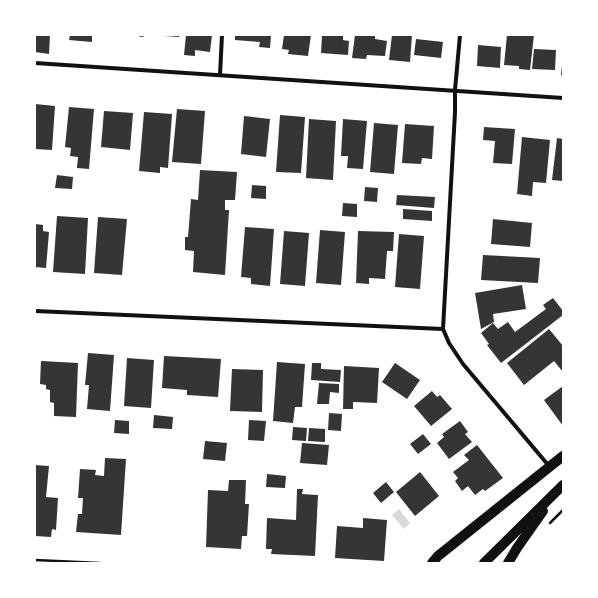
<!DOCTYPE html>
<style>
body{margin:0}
#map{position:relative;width:598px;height:598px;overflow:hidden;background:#fff;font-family:Overpass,sans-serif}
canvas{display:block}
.frame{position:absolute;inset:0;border:36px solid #fff;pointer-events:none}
</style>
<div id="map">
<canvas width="598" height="598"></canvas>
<div class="frame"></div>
</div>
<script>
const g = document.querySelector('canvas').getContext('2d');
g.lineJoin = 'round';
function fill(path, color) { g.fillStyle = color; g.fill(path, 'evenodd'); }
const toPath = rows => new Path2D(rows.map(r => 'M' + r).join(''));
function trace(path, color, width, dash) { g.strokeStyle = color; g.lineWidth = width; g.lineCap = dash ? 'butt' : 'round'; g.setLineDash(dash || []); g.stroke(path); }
fill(toPath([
 [399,509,410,523,404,529,392,515]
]), '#d9d9d9');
fill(toPath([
 [35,35,50,35,49,54,35,52],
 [70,35,92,35,92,42,69,40],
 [133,35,147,35,142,37],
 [164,35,179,35,179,37,164,36],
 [186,35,212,35,210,52,195,50,195,56,184,55],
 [235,35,271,35,270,48,259,47,260,42,235,40],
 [284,35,311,35,308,56,288,54,289,50,282,49],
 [322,35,343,35,343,40,349,41,348,55,321,53],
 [355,35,375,35,375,39,387,41,385,56,367,55,366,59,352,58],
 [392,35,412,35,410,62,389,60],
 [507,35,534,35,530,70,519,69,519,66,504,65],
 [416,39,443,42,441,58,414,55],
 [478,45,501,47,500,68,477,66],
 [534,49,556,50,555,70,532,69],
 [562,65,563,65,563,76,561,75],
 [35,104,55,106,52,150,35,149],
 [69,107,94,109,89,169,77,168,78,157,70,156,71,148,65,147],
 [177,109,205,111,201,164,172,162],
 [104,111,133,113,130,150,101,147],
 [144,112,172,114,168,168,160,167,160,173,139,171],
 [280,115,305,117,301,173,276,172],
 [244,116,270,119,266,157,241,154],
 [309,119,336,121,333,180,306,178],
 [343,119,367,121,363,169,347,168,348,156,341,156],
 [374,123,398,125,394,174,370,172],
 [405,124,434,126,432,159,422,158,421,164,402,163],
 [484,127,515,129,512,164,493,163,495,141,483,140],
 [522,137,550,140,546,183,533,182,532,196,517,194],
 [557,138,563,139,563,181,552,180],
 [200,170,237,172,235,200,225,200,225,210,229,210,225,275,193,272,194,251,185,250,185,237,188,237,191,199,198,200],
 [57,175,73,177,72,189,55,188],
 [252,185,266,186,266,199,251,198],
 [365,187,378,188,377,202,364,201],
 [397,195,435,197,434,208,396,205],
 [343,203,357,204,357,217,342,216],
 [403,209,432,211,432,221,403,219],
 [57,216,88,218,85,274,53,272],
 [98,217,127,219,122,275,94,273],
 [493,219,532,223,530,247,491,244],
 [35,224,43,225,43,231,49,232,46,268,35,267],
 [245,227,274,229,270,286,251,284,251,278,241,277],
 [320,230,345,232,341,285,316,283],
 [284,231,309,233,305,286,280,284],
 [358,231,394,232,393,251,387,251,385,279,369,278,369,284,356,283],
 [399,234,424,236,420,289,395,287],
 [483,255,540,258,538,283,481,280],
 [522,285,526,309,493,314,494,322,481,329,475,293],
 [553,298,563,311,563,315,501,363,487,345,489,344,481,333,493,323,498,329,508,322,515,332,546,309,543,305],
 [549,329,563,346,563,372,554,361,524,385,507,363],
 [88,353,114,355,110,411,87,409,89,385,85,385],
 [164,356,221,359,218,397,187,395,187,390,162,388],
 [127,358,154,360,151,408,124,406],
 [41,361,78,363,76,417,54,416,54,403,50,402,50,390,46,389,46,385,40,384],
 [277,362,305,364,302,407,295,407,293,423,273,421],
 [312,363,321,363,321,369,341,370,340,382,311,380],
 [395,363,420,380,407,399,382,382],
 [344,366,379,368,377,403,353,402,353,409,343,409],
 [232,369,263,370,262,412,230,411],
 [319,383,339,384,339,393,330,392,329,404,317,404],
 [563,386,563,426,544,400],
 [432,391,437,397,440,395,452,409,431,426,414,406],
 [329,413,342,414,341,431,328,430],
 [154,415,173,417,172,429,153,428],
 [115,420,129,421,129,434,114,433],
 [249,420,266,421,264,441,248,440],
 [460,421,468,432,465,434,472,442,449,459,437,443,444,437,442,434],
 [293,427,307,428,306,441,292,440],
 [309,428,325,429,325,442,308,441],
 [423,434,431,444,418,454,410,444],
 [205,441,227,443,225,461,203,459],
 [302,443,329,445,327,465,300,463],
 [477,445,503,478,485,491,483,489,475,495,468,486,462,491,455,481,458,478,453,472,469,460,464,455],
 [105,458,126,459,121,535,76,532,78,514,82,514,83,498,78,498,80,469,96,470,95,475,104,476],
 [35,465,49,466,46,497,58,498,56,530,52,529,51,537,35,536],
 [420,472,439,496,415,516,396,492],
 [267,474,286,476,285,488,266,487],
 [229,480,246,480,245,504,249,504,247,536,242,536,241,549,206,547,208,490,228,491],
 [386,482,394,492,381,503,373,493],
 [297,489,303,489,302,494,318,495,315,556,271,554,272,549,266,549,267,518,296,520],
 [363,518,387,520,384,561,335,558,337,526,363,528]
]), '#353535');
trace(toPath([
 [550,523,563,510],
 [35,560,100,563]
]), '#111', 2.5);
trace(toPath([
 [460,35,455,90,455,112,443,329,449,343,463,364,549,466],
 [35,63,563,98],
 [220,75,222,35],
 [35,311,443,329]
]), '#111', 4);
trace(toPath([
 [432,563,438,556,563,456],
 [484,563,563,485],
 [508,563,517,548,543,511]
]), '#111', 10);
</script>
